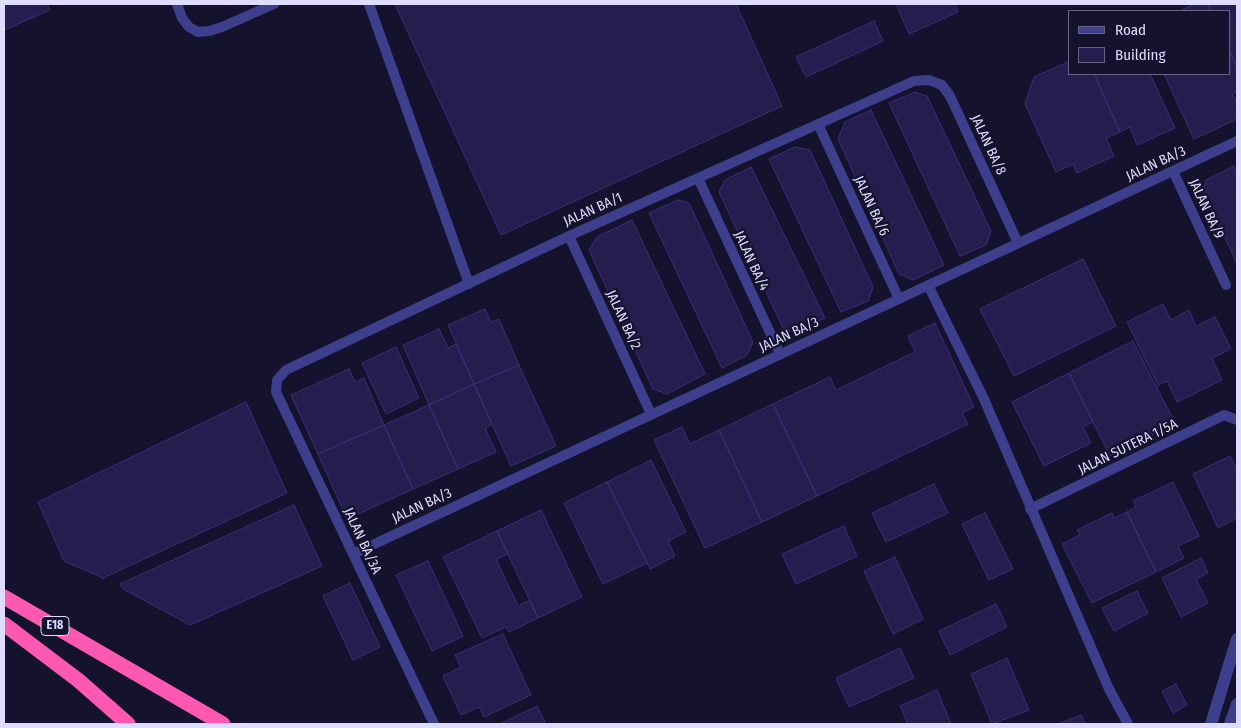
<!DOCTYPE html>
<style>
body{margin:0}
#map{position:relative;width:1241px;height:728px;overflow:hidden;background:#15122d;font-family:"Fira Sans Condensed",sans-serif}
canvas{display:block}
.frame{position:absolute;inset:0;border:5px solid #dfddff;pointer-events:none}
.legend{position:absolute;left:1068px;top:10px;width:162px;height:65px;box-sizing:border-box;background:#15122d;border:1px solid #666381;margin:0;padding:6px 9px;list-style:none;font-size:15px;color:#dfddff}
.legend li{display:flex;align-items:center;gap:10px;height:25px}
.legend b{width:25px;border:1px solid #666381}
</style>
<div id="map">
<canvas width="1241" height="728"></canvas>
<div class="frame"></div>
<ul class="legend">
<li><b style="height:6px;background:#3d3e8c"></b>Road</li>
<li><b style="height:14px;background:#241d4e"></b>Building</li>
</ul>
</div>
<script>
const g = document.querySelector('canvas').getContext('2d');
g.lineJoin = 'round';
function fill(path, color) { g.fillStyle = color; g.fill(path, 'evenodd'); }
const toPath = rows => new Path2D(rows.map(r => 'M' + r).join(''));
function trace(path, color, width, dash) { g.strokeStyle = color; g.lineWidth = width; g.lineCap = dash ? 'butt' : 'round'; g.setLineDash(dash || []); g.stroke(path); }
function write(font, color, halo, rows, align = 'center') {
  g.font = font + ' "Fira Sans Condensed",sans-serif'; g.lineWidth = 4.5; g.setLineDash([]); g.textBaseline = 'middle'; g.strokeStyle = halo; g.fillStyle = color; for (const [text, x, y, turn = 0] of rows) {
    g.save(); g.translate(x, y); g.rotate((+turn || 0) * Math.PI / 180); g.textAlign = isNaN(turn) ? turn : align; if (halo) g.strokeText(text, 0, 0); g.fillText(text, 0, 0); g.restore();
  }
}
const building = toPath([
 [4,4,47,4,50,10,4,30,4,4],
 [395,4,736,4,782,106,501,235,395,4],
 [896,4,955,4,958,12,909,34,896,4],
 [1195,4,1208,4,1211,11,1179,11,1195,4],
 [1208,4,1237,4,1237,68,1230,52,1230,11,1211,11,1208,4],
 [874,21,883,41,806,77,796,57,874,21],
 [1230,52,1237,68,1237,92,1232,94,1237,104,1237,119,1194,139,1164,74,1230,74,1230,52],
 [1070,61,1070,74,1094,74,1120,132,1106,138,1114,156,1077,173,1073,164,1056,172,1025,104,1034,77,1070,61],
 [1094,74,1150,74,1175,128,1137,145,1130,127,1120,132,1094,74],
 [915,92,927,96,991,231,986,245,960,256,889,103,915,92],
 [871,110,944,265,913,280,899,274,838,139,845,122,871,110],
 [795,147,810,150,873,287,868,301,841,312,769,159,795,147],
 [1234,166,1237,173,1237,263,1203,193,1206,180,1234,166],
 [751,167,825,318,795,333,783,328,719,192,725,180,751,167],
 [678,200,689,203,753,342,747,355,722,368,649,213,678,200],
 [632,220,705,374,667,394,653,389,589,250,597,237,632,220],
 [1083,259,1116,326,1014,376,980,309,1083,259],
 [1163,304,1171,320,1189,310,1196,326,1215,317,1231,349,1212,358,1222,380,1177,402,1167,381,1158,385,1127,322,1163,304],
 [485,309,491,322,499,319,519,365,474,384,448,325,485,309],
 [935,323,974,407,962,413,968,424,817,496,773,404,830,377,836,390,915,352,908,336,935,323],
 [439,329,448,348,456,344,474,384,429,405,403,345,439,329],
 [1133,341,1175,423,1110,456,1069,373,1133,341],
 [396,347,419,398,386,414,362,363,396,347],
 [519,365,556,446,511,466,474,384,519,365],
 [349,369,355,382,364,378,384,425,318,454,291,395,349,369],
 [1069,373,1093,422,1083,427,1091,443,1044,466,1012,402,1069,373],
 [474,384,492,424,485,428,496,452,458,469,429,405,474,384],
 [246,402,287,493,103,578,64,561,38,502,246,402],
 [773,404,817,496,762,522,719,430,773,404],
 [429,405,458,469,413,489,384,425,429,405],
 [384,425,413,489,347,519,318,454,384,425],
 [682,427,690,444,719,430,762,522,705,548,654,440,682,427],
 [1230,456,1237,470,1237,518,1218,528,1193,474,1230,456],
 [651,460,686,532,668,541,675,556,650,569,607,482,651,460],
 [607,482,647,563,603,584,564,503,607,482],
 [1173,482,1199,536,1178,546,1184,558,1156,572,1127,512,1136,507,1133,501,1173,482],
 [934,484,948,513,886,542,872,513,934,484],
 [294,505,322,566,190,625,123,589,120,584,294,505],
 [541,510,582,597,538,618,497,531,541,510],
 [1127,512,1156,572,1092,603,1062,544,1080,535,1077,530,1112,513,1114,518,1127,512],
 [985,513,1013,569,989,580,962,524,985,513],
 [844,526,857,556,796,584,782,554,844,526],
 [497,531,508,554,496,559,518,606,530,600,538,618,509,632,506,627,482,638,443,557,497,531],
 [895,557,923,619,893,634,864,571,895,557],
 [1201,558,1208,573,1196,579,1208,603,1181,617,1162,578,1201,558],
 [428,561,463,636,432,651,396,575,428,561],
 [350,583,380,647,353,660,323,596,350,583],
 [1137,591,1148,613,1114,631,1102,608,1137,591],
 [996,604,1007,627,950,655,939,631,996,604],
 [503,634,531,695,484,717,479,707,461,715,443,676,461,667,455,655,503,634],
 [900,648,914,678,849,707,836,678,900,648],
 [1007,658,1029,710,992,724,971,674,1007,658],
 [1176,684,1187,705,1173,713,1162,691,1176,684],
 [937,690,951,724,908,724,900,706,937,690],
 [537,706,546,724,500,724,537,706],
 [1081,715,1085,724,1058,724,1081,715]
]);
fill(building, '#241d4e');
trace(building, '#3a2f7a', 1);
trace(toPath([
 [177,4,182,18,189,27,198,32,209,31,222,27,274,4],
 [369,4,469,284],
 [818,124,899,299],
 [1173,171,1226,285],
 [698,178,780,354],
 [569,236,651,414],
 [928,285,984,399,1109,689,1128,724],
 [1030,509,1224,415,1237,420],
 [353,554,1237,141],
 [434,724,276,392,277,380,286,370,569,236,914,81,929,80,942,85,950,96,1018,243]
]), '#3d3e8c', 10);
trace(toPath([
 [1211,724,1237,639],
 [1230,724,1237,704]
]), '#3d3e8c', 12);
trace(toPath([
 [4,597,223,724],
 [4,624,78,680,128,724]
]), '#ff58b2', 15);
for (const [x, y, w] of [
 [55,626,28]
]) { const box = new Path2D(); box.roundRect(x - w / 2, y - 9.5, w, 19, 4); g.fillStyle = '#15122d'; g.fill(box); trace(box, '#dfddff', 1); }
write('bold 12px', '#dfddff', null, [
 ["E18",55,626]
]);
write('14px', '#dfddff', '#15122d', [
 ["JALAN BA/8",988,145,65],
 ["JALAN BA/3",1156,164,-25],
 ["JALAN BA/6",871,206,65],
 ["JALAN BA/9",1206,209,65],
 ["JALAN BA/1",593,210,-24],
 ["JALAN BA/4",751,261,65],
 ["JALAN BA/2",623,320,65],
 ["JALAN BA/3",789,335,-25],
 ["JALAN SUTERA 1/5A",1128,447,-26],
 ["JALAN BA/3",422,506,-25],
 ["JALAN BA/3A",362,541,65]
]);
</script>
